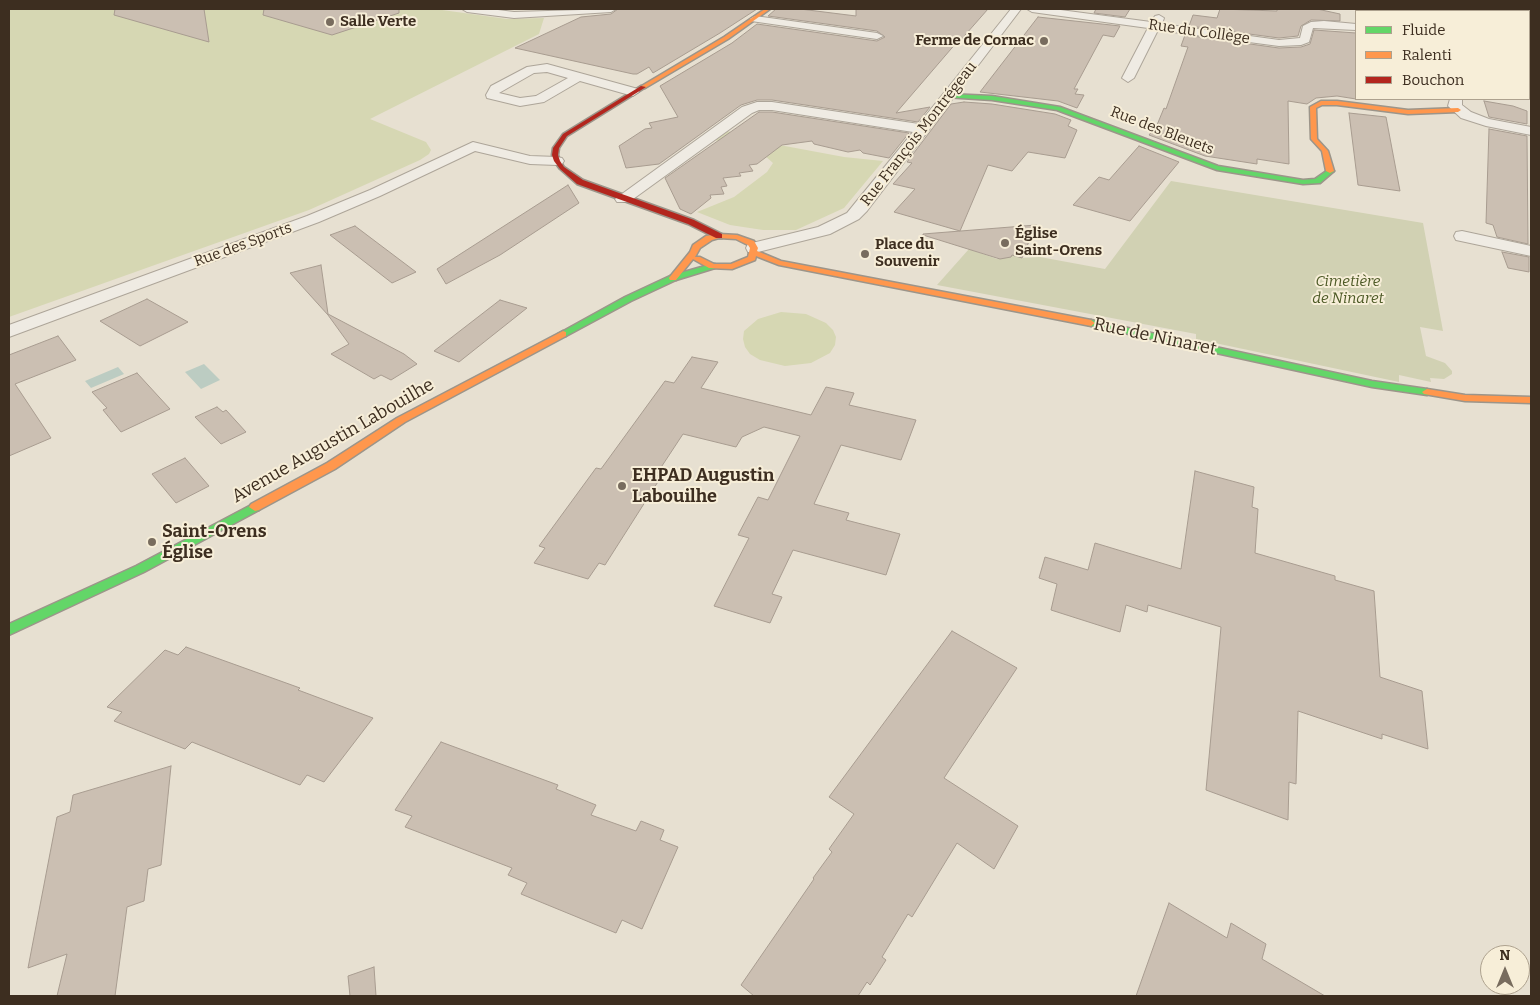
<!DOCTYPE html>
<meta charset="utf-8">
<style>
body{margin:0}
#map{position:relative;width:1540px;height:1005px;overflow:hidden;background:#e7e0d1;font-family:Bitter,serif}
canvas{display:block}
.frame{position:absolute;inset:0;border:10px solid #3d2e20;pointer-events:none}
.legend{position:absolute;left:1355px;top:10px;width:175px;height:90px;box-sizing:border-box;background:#f7eed8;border:1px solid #ada18e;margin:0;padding:6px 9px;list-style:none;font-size:15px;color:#3d2e20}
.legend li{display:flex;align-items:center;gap:10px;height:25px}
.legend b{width:25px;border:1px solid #ada18e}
.north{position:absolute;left:1480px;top:945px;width:50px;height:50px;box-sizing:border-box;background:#f7eed8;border:1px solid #ada18e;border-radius:50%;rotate:0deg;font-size:14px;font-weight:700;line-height:20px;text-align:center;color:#3d2e20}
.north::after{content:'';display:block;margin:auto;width:18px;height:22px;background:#786c5e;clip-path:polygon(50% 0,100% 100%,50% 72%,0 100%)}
</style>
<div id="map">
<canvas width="1540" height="1005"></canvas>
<div class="frame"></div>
<ul class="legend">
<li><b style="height:6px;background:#63d668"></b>Fluide</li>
<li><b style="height:6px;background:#ff974d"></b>Ralenti</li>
<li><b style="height:6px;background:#b3261e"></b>Bouchon</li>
</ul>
<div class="north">N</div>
</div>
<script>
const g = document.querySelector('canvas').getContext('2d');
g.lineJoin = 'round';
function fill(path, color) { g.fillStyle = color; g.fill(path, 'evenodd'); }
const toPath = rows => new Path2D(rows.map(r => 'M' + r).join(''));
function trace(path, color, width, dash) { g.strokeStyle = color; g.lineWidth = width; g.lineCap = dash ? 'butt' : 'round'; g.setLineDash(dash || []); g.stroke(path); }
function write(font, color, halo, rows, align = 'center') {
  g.font = font + ' Bitter,serif'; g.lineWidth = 4; g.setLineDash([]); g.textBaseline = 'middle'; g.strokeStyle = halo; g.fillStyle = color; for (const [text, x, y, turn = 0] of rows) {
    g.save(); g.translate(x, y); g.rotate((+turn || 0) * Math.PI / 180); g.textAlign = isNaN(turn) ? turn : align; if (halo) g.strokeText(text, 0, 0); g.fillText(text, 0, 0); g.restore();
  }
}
fill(toPath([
 [9,9,435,9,507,19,544,18,539,34,370,119,426,142,431,150,429,154,420,160,309,210,9,317],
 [727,131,774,144,844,157,883,161,844,208,796,230,763,230,730,225,697,212,734,197,767,172,773,163,763,154,715,140],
 [781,312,806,314,826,323,833,330,836,337,835,345,830,353,811,363,785,366,760,360,750,354,745,347,743,339,744,331,758,319]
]), '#d6d7b3');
fill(toPath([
 [1171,181,1423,223,1443,331,1420,327,1426,356,1445,363,1452,371,1452,374,1444,379,1430,378,1431,382,1399,375,1399,382,1196,339,1196,334,937,285,969,249,997,259,1010,254,1022,258,1040,257,1105,269]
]), '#d1d1b3');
fill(toPath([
 [204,364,220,380,201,389,185,372],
 [118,367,124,374,91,388,85,381]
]), '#bcccc2');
const building = toPath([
 [115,9,204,9,209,42,114,15,115,9],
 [264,9,399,9,399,13,332,35,263,15,264,9],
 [618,9,757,9,720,33,653,73,649,67,637,74,633,74,515,48,581,17,611,14,618,9],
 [776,9,800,9,856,16,856,9,988,9,959,42,957,42,896,113,930,107,918,122,772,100,757,100,741,105,659,164,626,168,619,146,645,129,652,128,649,123,678,117,660,86,732,43,757,24,877,41,885,37,877,31,768,16,776,9],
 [1096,9,1130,9,1125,17,1094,13,1096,9],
 [1220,9,1277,11,1277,9,1317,9,1340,14,1340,21,1311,20,1301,26,1298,36,1279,38,1189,26,1193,15,1217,18,1220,9],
 [1038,17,1120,26,1114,37,1103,35,1074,89,1078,89,1075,94,1084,95,1077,108,1058,101,980,92,1038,17],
 [1314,30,1356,33,1356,99,1337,96,1316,98,1307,104,1288,101,1289,164,1257,159,1257,164,1205,156,1149,135,1157,125,1164,108,1166,109,1188,47,1181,46,1185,35,1279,48,1301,47,1310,44,1314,30],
 [1484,101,1513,106,1527,111,1527,124,1489,117,1484,101],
 [964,102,992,104,1055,114,1071,120,1068,126,1077,130,1065,158,1028,152,1012,171,988,165,960,231,894,212,915,189,893,184,912,163,907,162,951,104,964,102],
 [759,112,772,112,909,133,889,158,863,153,860,150,848,152,814,144,812,141,782,145,757,164,749,165,753,171,739,173,741,176,723,178,727,186,721,187,724,194,710,195,711,198,691,214,680,209,665,178,759,112],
 [1349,113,1386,117,1400,191,1358,185,1349,113],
 [1489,129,1527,136,1528,244,1497,237,1493,225,1486,223,1489,129],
 [1139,146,1179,162,1130,221,1073,205,1099,177,1109,180,1139,146],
 [568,185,579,203,500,255,446,284,437,269,568,185],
 [1036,225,1022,258,1012,255,1011,257,1000,259,923,235,923,234,1036,225],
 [355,226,416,272,392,283,330,235,355,226],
 [1502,252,1529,257,1529,272,1508,268,1502,252],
 [321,265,328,314,404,354,417,364,391,380,381,375,374,379,331,354,349,344,328,315,290,273,321,265],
 [147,299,188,322,140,346,100,321,147,299],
 [500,300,527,308,459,362,434,351,500,300],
 [58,336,76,360,15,384,51,438,9,456,9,355,58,336],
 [692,357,718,362,701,388,811,415,826,387,854,393,849,405,916,420,901,460,841,445,814,504,849,513,846,520,900,534,886,575,793,550,772,594,782,597,770,623,714,606,749,538,738,535,758,497,768,500,800,436,764,427,742,437,736,447,683,434,656,475,661,477,605,565,599,563,588,579,534,563,545,548,539,546,596,468,601,469,665,381,674,383,692,357],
 [137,373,170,409,121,432,103,410,107,408,92,392,137,373],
 [217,407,223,412,226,410,246,432,221,444,195,417,217,407],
 [185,458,209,486,176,503,152,474,185,458],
 [1195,471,1254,487,1252,507,1258,509,1255,553,1335,576,1335,580,1374,591,1380,677,1422,691,1428,749,1382,734,1382,739,1298,711,1296,784,1289,782,1288,820,1206,790,1221,627,1148,605,1147,612,1126,605,1120,632,1051,610,1057,584,1039,578,1045,557,1088,570,1095,543,1181,569,1195,471],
 [952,631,1017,668,944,778,1018,826,994,869,957,843,912,917,908,914,882,957,886,960,870,985,867,982,858,996,754,996,741,985,814,879,813,878,832,852,829,849,854,814,829,797,952,631],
 [186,647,300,688,298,690,373,718,324,782,307,775,300,785,192,742,185,749,114,721,122,712,107,707,165,650,178,655,186,647],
 [441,742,558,785,556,789,596,805,591,815,636,831,641,821,664,830,660,840,678,847,642,929,622,920,616,933,521,894,527,883,508,875,512,868,405,827,412,816,395,810,441,742],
 [171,766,161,865,148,869,144,901,127,907,115,996,57,996,67,954,28,968,57,817,70,812,73,795,171,766],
 [1169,903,1227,938,1231,923,1266,944,1262,959,1325,996,1136,996,1169,903],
 [374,967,376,996,350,996,348,976,374,967]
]);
fill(building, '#cbbfb2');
trace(building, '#a89c90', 1);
const street = toPath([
 [462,9,490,9,514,12,616,9,611,12,514,18,467,12,462,9],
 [1011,9,1021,9,867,211,859,219,830,234,754,253,748,252,746,248,748,244,818,227,847,213,913,132,772,110,759,110,752,113,629,202,617,202,615,199,742,107,757,102,772,102,919,124,1011,9],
 [1027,9,1053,9,1151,22,1155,16,1159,15,1164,18,1162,24,1279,40,1300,38,1303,26,1311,22,1324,21,1356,24,1356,30,1313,28,1309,42,1301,45,1279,46,1158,30,1134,78,1128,82,1122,78,1148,28,1032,12,1027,9],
 [755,16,877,33,883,36,877,39,751,21,750,19,755,16],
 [1529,48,1531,49,1531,56,1529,56,1529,48],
 [547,64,638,89,639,92,633,96,580,81,544,102,520,106,487,98,486,95,491,86,527,67,547,64],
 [547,72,568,78,536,96,520,98,499,93,534,73,547,72],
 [1450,99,1462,99,1462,105,1471,112,1489,119,1531,127,1531,135,1486,126,1461,118,1448,106,1450,99],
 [473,142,530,156,557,157,562,158,564,161,562,164,557,165,530,164,475,151,380,196,319,222,9,337,9,325,307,216,370,190,473,142],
 [1462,231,1531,246,1531,256,1456,240,1454,236,1456,232,1462,231]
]);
const fast = toPath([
 [947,94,992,96,1060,107,1218,166,1303,180,1315,179,1328,170,1334,171,1320,183,1303,184,1217,170,1057,110,992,100,945,97,945,95,947,94],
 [712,264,715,264,715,268,676,280,631,301,566,336,560,336,558,334,625,297,670,276,712,264],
 [1091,320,1372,381,1427,389,1432,392,1427,395,1372,387,1088,325,1087,323,1091,320],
 [255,503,259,504,261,507,259,510,144,572,9,635,9,624,136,566,255,503]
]);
const slow = toPath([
 [765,9,770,9,728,39,645,88,640,87,724,37,765,9],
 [1529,24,1531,25,1531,29,1529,28,1529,24],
 [1337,101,1408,110,1458,108,1461,110,1458,112,1408,114,1337,105,1322,105,1316,108,1317,139,1328,151,1334,171,1330,173,1326,171,1322,151,1311,139,1310,107,1321,101,1337,101],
 [719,234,737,235,754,241,758,248,757,251,781,261,1091,320,1095,323,1091,326,779,265,756,256,755,260,732,269,709,268,693,259,676,280,670,280,669,278,690,252,693,245,706,236,719,234],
 [719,238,736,239,748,245,750,248,748,257,731,264,714,264,700,257,695,257,700,248,712,240,719,238],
 [563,331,566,332,566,336,405,422,335,469,259,510,255,511,249,507,251,504,327,463,397,418,563,331],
 [1427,389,1465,395,1531,397,1531,403,1465,401,1424,394,1422,392,1427,389]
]);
const jam = toPath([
 [1391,9,1407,9,1419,11,1402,11,1391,9],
 [641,86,646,87,567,136,559,148,558,155,560,161,564,167,583,180,694,220,722,234,722,238,716,238,688,224,577,184,560,169,554,161,552,155,553,148,563,134,641,86]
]);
trace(street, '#ada599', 2);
trace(fast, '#9c958a', 3);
trace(slow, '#9c958a', 3);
trace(jam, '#9c958a', 3);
fill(street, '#efebe3');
fill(fast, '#63d668');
fill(slow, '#ff974d');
fill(jam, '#b3261e');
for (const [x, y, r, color] of [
 [330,22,5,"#786c5e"],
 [1044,41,5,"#786c5e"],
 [1005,243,5,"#786c5e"],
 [865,254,5,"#786c5e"],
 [622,486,5,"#786c5e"],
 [152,542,5,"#786c5e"]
]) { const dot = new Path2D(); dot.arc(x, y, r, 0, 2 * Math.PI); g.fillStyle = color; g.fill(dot); trace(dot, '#f7eed8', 2); }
write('bold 15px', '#3d2e20', '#f7eed8', [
 ["Salle Verte",340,22],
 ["Ferme de Cornac",1034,41,"right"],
 ["Église",1015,234],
 ["Saint-Orens",1015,251],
 ["Place du",875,245],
 ["Souvenir",875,262]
], 'left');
write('15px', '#3d2e20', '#f7eed8', [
 ["Rue du Collège",1199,32,8],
 ["Rue des Bleuets",1162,131,21],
 ["Rue François Montrégeau",919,134,-52],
 ["Rue des Sports",243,245,-20]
]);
write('italic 15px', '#4d5a26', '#f7eed8', [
 ["Cimetière",1348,282],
 ["de Ninaret",1348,299]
]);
write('18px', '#3d2e20', '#f7eed8', [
 ["Rue de Ninaret",1155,337,12],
 ["Avenue Augustin Labouilhe",333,441,-30]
]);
write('bold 18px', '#3d2e20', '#f7eed8', [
 ["EHPAD Augustin",632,476],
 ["Labouilhe",632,497],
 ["Saint-Orens",162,532],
 ["Église",162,553]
], 'left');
</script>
